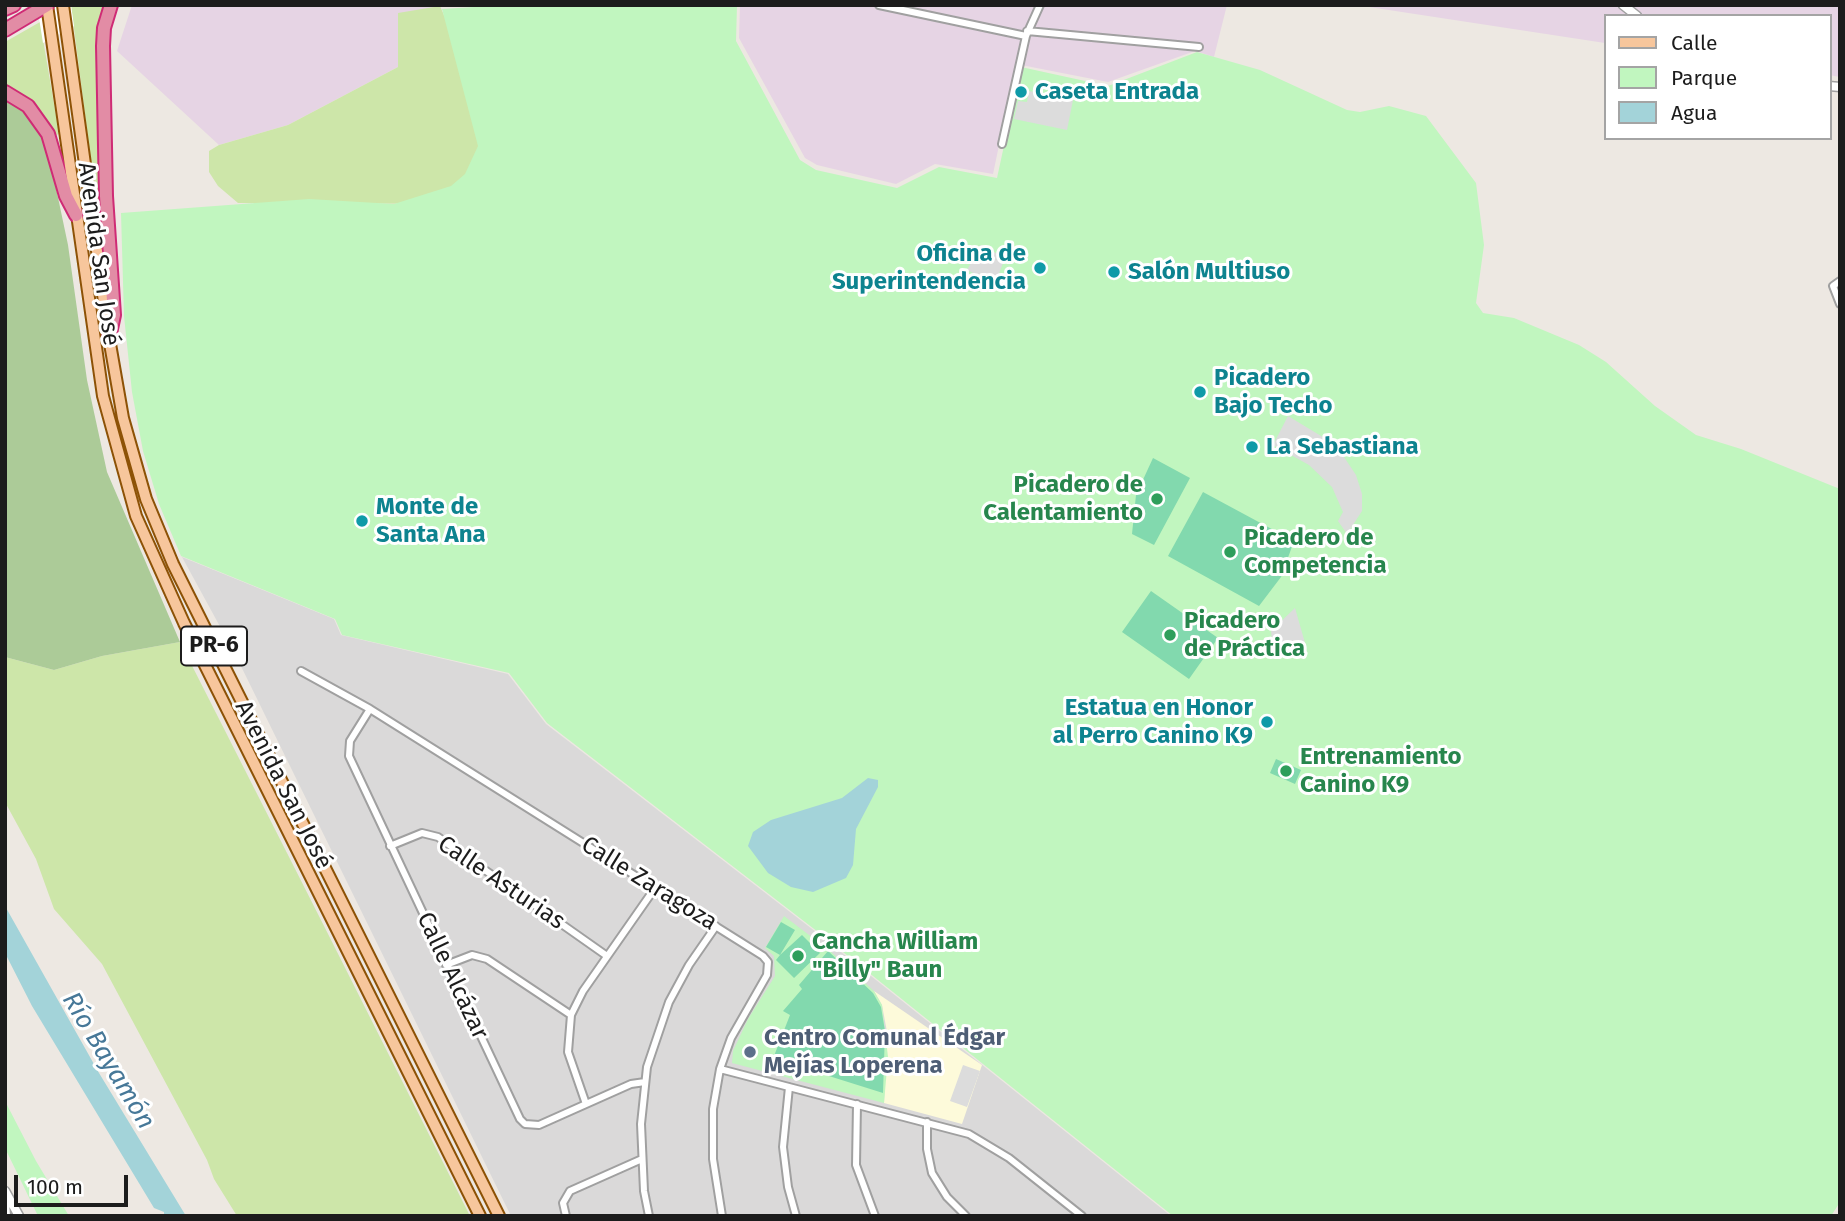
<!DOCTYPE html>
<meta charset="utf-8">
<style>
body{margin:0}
#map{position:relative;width:1845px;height:1221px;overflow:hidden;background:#ede8e2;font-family:"Fira Sans",sans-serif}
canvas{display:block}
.frame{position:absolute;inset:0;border:7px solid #1c1c1c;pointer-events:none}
.legend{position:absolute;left:1604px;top:14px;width:228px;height:126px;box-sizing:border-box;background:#fff;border:2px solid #a4a4a4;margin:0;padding:9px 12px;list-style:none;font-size:21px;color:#1c1c1c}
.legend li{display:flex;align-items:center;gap:14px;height:35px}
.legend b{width:35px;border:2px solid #a4a4a4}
.scale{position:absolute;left:14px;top:1175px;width:114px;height:32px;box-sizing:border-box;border:4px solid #1c1c1c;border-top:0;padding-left:9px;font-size:21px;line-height:24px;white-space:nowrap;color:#1c1c1c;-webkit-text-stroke:5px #fff;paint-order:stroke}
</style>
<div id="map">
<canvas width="1845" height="1221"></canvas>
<div class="frame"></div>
<ul class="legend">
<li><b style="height:9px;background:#f7c69c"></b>Calle</li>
<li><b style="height:19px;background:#c1f6bf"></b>Parque</li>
<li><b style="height:19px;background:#a3d3d9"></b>Agua</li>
</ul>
<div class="scale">100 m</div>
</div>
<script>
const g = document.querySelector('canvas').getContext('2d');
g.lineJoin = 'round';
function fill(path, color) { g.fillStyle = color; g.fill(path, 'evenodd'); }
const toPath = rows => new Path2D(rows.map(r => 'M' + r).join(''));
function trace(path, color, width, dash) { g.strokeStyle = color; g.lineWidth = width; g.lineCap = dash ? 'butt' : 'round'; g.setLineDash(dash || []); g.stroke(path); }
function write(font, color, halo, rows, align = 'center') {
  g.font = font + ' "Fira Sans",sans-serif'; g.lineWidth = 6; g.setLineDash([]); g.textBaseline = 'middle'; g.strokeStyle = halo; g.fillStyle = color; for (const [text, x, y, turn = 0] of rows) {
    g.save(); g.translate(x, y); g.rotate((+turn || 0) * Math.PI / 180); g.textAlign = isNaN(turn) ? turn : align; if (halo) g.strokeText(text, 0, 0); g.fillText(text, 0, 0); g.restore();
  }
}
fill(toPath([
 [182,557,334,619,341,635,508,674,546,724,816,932,1171,1216,511,1216,235,654]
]), '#dad9d9');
fill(toPath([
 [132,5,453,5,434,7,398,67,288,125,219,145,117,51],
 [740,5,1227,5,1214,57,1195,51,1108,82,1016,64,993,174,935,164,896,184,817,165,805,158,739,38],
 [1356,5,1840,5,1840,77,1829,75,1829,16,1605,16,1605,43]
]), '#e6d4e4');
fill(toPath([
 [874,991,982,1065,962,1124,884,1103,887,1032,882,1005]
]), '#fdfada');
fill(toPath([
 [71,5,107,5,102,227,99,225],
 [440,6,493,129,470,204,238,203,218,186,209,172,209,151,219,145,288,125,398,67,398,13],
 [40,22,59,133,56,136,30,101,5,85,5,42],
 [180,642,323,924,470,1216,237,1216,214,1179,207,1160,102,964,54,909,36,859,5,802,5,657,54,670,102,656]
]), '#cde6a9');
fill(toPath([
 [5,99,17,103,38,127,48,150,68,245,87,380,107,472,180,642,102,656,54,670,5,657]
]), '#accb98');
fill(toPath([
 [506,5,737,5,736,41,800,160,816,170,897,188,939,167,997,178,1021,67,1108,86,1197,52,1260,70,1347,110,1360,112,1389,106,1426,116,1476,183,1484,245,1476,303,1483,313,1514,318,1579,345,1606,362,1655,406,1696,435,1741,449,1840,489,1840,1202,1831,1216,1173,1216,818,932,547,723,509,673,342,635,335,619,181,556,159,504,143,451,132,392,124,316,121,213,309,199,394,204,451,186,465,174,478,146,442,9],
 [784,916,829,950,874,991,882,1005,888,1057,884,1103,732,1063,733,1051,748,1019,775,976,774,956,765,948],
 [5,1101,36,1161,69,1216,38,1216,5,1148]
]), '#c1f6bf');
fill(toPath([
 [1153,458,1190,478,1154,545,1132,534,1136,495],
 [1203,492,1294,541,1281,577,1259,606,1168,556],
 [1151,591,1218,638,1189,679,1122,632],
 [1276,759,1301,770,1295,784,1270,773],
 [781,922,795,930,780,955,802,935,820,953,794,978,776,960,780,955,766,947],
 [828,951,873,993,881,1007,885,1031,883,1093,778,1060,774,1056,790,1015,783,1011,802,989,799,985]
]), '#82d9ae');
fill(toPath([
 [1029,91,1073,100,1067,130,1014,119,1018,101,1027,102],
 [981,245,1005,258,995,284,967,270],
 [1288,416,1336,445,1356,475,1362,494,1362,511,1347,534,1338,521,1343,512,1332,487,1309,465,1273,445],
 [1295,608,1305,643,1282,649,1281,640,1272,640,1271,631],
 [963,1065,980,1071,967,1107,950,1101]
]), '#dcdcdc');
fill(toPath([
 [868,778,878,780,878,787,856,829,853,865,846,878,813,892,791,887,768,873,748,846,753,832,771,820,842,798],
 [5,906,99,1073,186,1216,164,1216,164,1212,154,1208,32,1006,5,953]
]), '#a3d3d9');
fill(toPath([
 [37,5,71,5,74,26,43,43]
]), '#fff');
const minor = toPath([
 [879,5,1026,36],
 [1027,31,1199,47],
 [1002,144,1026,36,1040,5],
 [1840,281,1833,286,1840,304],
 [301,671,370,709,763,956,768,962,767,975,731,1038,720,1069,713,1109,713,1159,722,1216],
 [370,709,350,741,349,756,520,1119,525,1124,539,1125,631,1084,645,1082],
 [390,846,422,833,438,837,607,956],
 [446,965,472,955,487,959,571,1015],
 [720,1069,969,1134,1009,1158,1082,1216],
 [789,1087,783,1147,788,1187,796,1216],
 [586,1104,568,1052,571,1015,583,991,655,888],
 [857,1104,856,1165,875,1216],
 [927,1122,927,1149,932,1173,947,1197,966,1216],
 [566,1216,563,1203,570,1191,642,1159],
 [649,1216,644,1191,641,1124,647,1067,669,1002,689,965,716,926]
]);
const tertiary = toPath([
 [1623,5,1637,16],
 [1829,86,1840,87],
 [5,1191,19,1216],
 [5,1202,6,1216]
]);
const primary = toPath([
 [47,5,103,396,136,516,184,623,480,1216],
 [63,5,109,338,123,418,146,499,173,564,499,1216]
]);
const motorway = toPath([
 [5,9,14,5],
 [5,30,47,5],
 [5,92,28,106,48,134,66,196,76,215],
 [109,338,114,315,106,196,103,46,104,28,111,5]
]);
trace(minor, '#a0a0a0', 10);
trace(tertiary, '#a0a0a0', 11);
trace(primary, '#8d5206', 14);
trace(motorway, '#cf2b75', 16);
trace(minor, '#fff', 6);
trace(tertiary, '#fff', 8);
trace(primary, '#f7c69c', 10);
trace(motorway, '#e28ca5', 12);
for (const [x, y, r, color] of [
 [1021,92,7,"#0f9aa8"],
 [1040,268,7,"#0f9aa8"],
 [1114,272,7,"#0f9aa8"],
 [1200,392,7,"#0f9aa8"],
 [1252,447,7,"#0f9aa8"],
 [1157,499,7,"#2e9e5b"],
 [362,521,7,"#0f9aa8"],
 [1230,552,7,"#2e9e5b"],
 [1170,635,7,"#2e9e5b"],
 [1267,722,7,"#0f9aa8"],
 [1286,771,7,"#2e9e5b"],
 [798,956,7,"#2e9e5b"],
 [750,1052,7,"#5c6f8a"]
]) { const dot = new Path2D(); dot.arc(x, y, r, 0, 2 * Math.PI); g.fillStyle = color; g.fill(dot); trace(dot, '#fff', 2.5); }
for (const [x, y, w] of [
 [214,646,66]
]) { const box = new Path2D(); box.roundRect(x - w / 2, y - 19.5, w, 39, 5); g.fillStyle = '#fff'; g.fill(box); trace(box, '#1c1c1c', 2); }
write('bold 23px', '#1c1c1c', null, [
 ["PR-6",214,646]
]);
write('bold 24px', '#0d838f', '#fff', [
 ["Caseta Entrada",1035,92],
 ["Oficina de",1026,254,"right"],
 ["Superintendencia",1026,282,"right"],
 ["Salón Multiuso",1128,272],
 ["Picadero",1214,378],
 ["Bajo Techo",1214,406],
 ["La Sebastiana",1266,447],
 ["Monte de",376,507],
 ["Santa Ana",376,535],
 ["Estatua en Honor",1253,708,"right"],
 ["al Perro Canino K9",1253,736,"right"]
], 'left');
write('24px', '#1c1c1c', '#fff', [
 ["Avenida San José",98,254,82],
 ["Avenida San José",283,785,63],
 ["Calle Asturias",501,883,34],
 ["Calle Zaragoza",649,884,32],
 ["Calle Alcázar",452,976,65]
]);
write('bold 24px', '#27864d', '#fff', [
 ["Picadero de",1143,485,"right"],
 ["Calentamiento",1143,513,"right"],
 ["Picadero de",1244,538],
 ["Competencia",1244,566],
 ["Picadero",1184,621],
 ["de Práctica",1184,649],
 ["Entrenamiento",1300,757],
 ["Canino K9",1300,785],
 ["Cancha William",812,942],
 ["\"Billy\" Baun",812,970]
], 'left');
write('bold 24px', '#4e5e75', '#fff', [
 ["Centro Comunal Édgar",764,1038],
 ["Mejías Loperena",764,1066]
], 'left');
write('italic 26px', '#477898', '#fff', [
 ["Río Bayamón",108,1061,59]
]);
</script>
